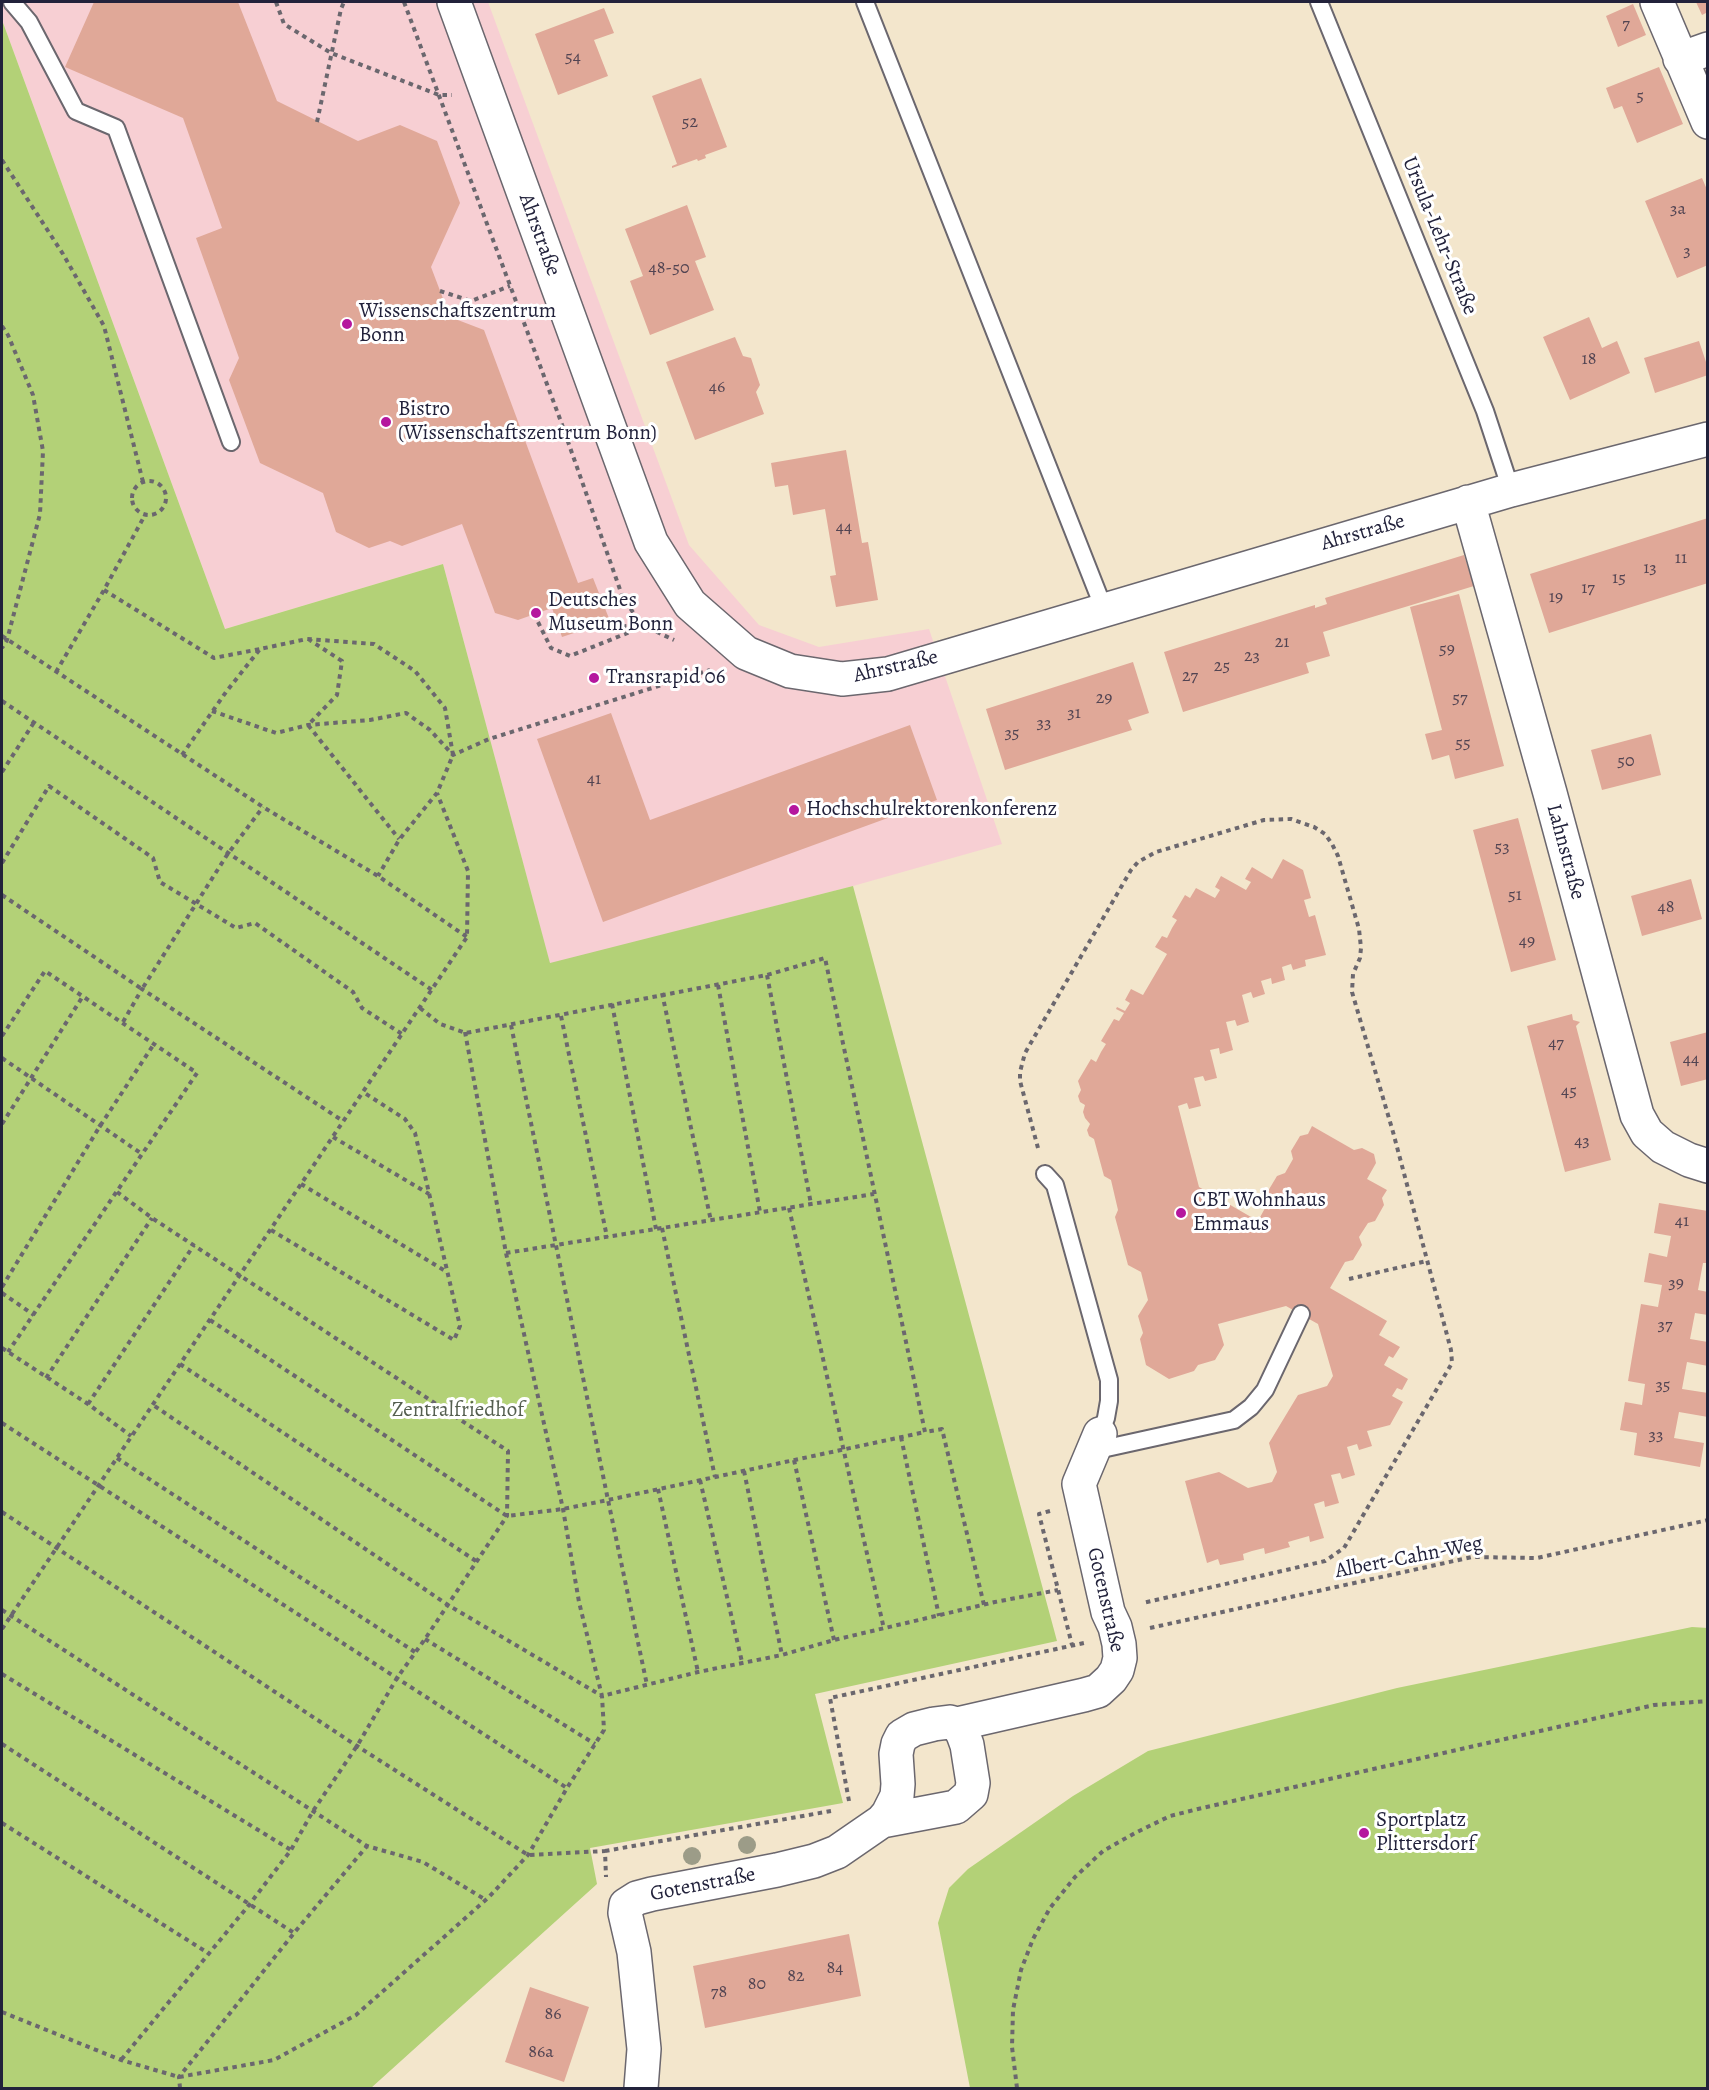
<!DOCTYPE html>
<meta charset="utf-8">
<style>
body{margin:0}
#map{position:relative;width:1709px;height:2090px;overflow:hidden;background:#f3e6cc;font-family:Alegreya,serif}
canvas{display:block}
.frame{position:absolute;inset:0;border:3px solid #22223b;pointer-events:none}
</style>
<div id="map">
<canvas width="1709" height="2090"></canvas>
<div class="frame"></div>
</div>
<script>
const g = document.querySelector('canvas').getContext('2d');
g.lineJoin = 'round';
function fill(path, color) { g.fillStyle = color; g.fill(path, 'evenodd'); }
const toPath = rows => new Path2D(rows.map(r => 'M' + r).join(''));
function trace(path, color, width, dash) { g.strokeStyle = color; g.lineWidth = width; g.lineCap = dash ? 'butt' : 'round'; g.setLineDash(dash || []); g.stroke(path); }
function write(font, color, halo, rows, align = 'center') {
  g.font = font + ' Alegreya,serif'; g.lineWidth = 6; g.setLineDash([]); g.textBaseline = 'middle'; g.strokeStyle = halo; g.fillStyle = color; for (const [text, x, y, turn = 0] of rows) {
    g.save(); g.translate(x, y); g.rotate((+turn || 0) * Math.PI / 180); g.textAlign = isNaN(turn) ? turn : align; if (halo) g.strokeText(text, 0, 0); g.fillText(text, 0, 0); g.restore();
  }
}
fill(toPath([
 [2,2,488,2,689,545,759,625,819,647,929,629,1002,844,853,886,550,964,443,564,225,629,2,20]
]), '#f7cfd3');
fill(toPath([
 [2,20,225,629,443,564,550,963,853,886,1057,1641,815,1694,843,1803,590,1848,597,1884,371,2088,2,2088],
 [1692,1627,1708,1628,1707,2088,970,2088,938,1923,949,1888,968,1869,1073,1796,1148,1751,1397,1688]
]), '#b3d177');
fill(toPath([
 [94,2,238,2,277,101,358,141,400,125,437,141,460,203,431,267,450,317,484,330,578,583,593,578,610,621,562,637,552,608,518,620,495,613,462,524,402,546,390,541,369,548,336,532,323,493,260,463,229,380,239,358,196,238,222,228,183,118,65,67],
 [1696,2,1708,2,1708,12,1702,15],
 [1633,4,1646,35,1618,47,1606,16],
 [604,8,614,33,594,40,608,76,558,95,535,34],
 [1659,67,1683,124,1637,143,1622,106,1614,109,1606,88],
 [701,78,727,147,705,155,706,158,698,161,697,159,672,168,672,166,677,164,652,96],
 [1702,178,1708,192,1708,265,1677,278,1645,201],
 [687,205,706,257,695,261,714,310,650,335,630,281,643,276,625,229],
 [1589,317,1602,348,1617,341,1630,373,1570,400,1543,337],
 [735,337,743,356,751,358,760,385,756,392,764,414,695,440,666,362],
 [1699,341,1708,368,1708,375,1655,393,1644,358],
 [846,450,862,543,868,542,878,600,836,607,830,576,836,575,825,509,793,515,788,485,775,487,771,463],
 [1708,518,1708,583,1549,633,1530,574],
 [1464,555,1474,586,1323,632,1330,656,1306,663,1309,673,1183,712,1164,652,1315,605,1315,608,1327,604,1325,598],
 [1459,594,1504,766,1455,779,1449,755,1432,760,1425,734,1442,730,1410,607],
 [1133,662,1149,713,1128,720,1132,730,1005,770,986,709],
 [611,713,650,820,910,725,937,800,603,922,537,739],
 [1651,734,1661,775,1602,790,1591,750],
 [1518,818,1556,960,1511,972,1473,830],
 [1283,859,1303,870,1311,898,1304,900,1309,917,1315,915,1326,955,1305,960,1306,966,1293,970,1291,964,1282,967,1285,980,1272,984,1271,978,1261,981,1265,994,1253,998,1251,992,1242,995,1249,1022,1237,1026,1235,1020,1226,1022,1233,1050,1220,1054,1219,1048,1210,1050,1217,1078,1205,1081,1203,1076,1194,1078,1201,1106,1189,1109,1187,1103,1178,1106,1199,1187,1258,1221,1270,1199,1268,1191,1277,1176,1285,1173,1293,1159,1291,1151,1300,1136,1308,1134,1312,1126,1354,1150,1362,1148,1374,1154,1376,1163,1367,1179,1387,1190,1382,1198,1384,1205,1375,1221,1368,1223,1359,1237,1362,1245,1353,1260,1345,1262,1330,1288,1387,1321,1379,1335,1400,1347,1393,1358,1389,1356,1384,1365,1408,1379,1402,1390,1397,1388,1392,1396,1403,1402,1390,1425,1367,1431,1372,1446,1359,1450,1357,1444,1347,1447,1355,1475,1342,1479,1340,1473,1331,1475,1339,1503,1325,1507,1324,1501,1314,1504,1324,1538,1310,1542,1309,1536,1288,1542,1290,1547,1265,1554,1264,1548,1252,1551,1243,1554,1244,1560,1220,1565,1218,1559,1207,1563,1185,1481,1219,1472,1248,1488,1272,1482,1277,1472,1269,1443,1298,1395,1327,1386,1333,1376,1318,1324,1286,1306,1218,1324,1224,1345,1215,1360,1198,1365,1194,1371,1169,1379,1146,1365,1140,1339,1143,1333,1138,1316,1148,1300,1141,1272,1128,1265,1115,1217,1118,1210,1111,1180,1104,1176,1094,1139,1089,1136,1087,1130,1090,1124,1085,1118,1083,1112,1085,1105,1080,1102,1078,1096,1081,1090,1078,1081,1091,1059,1096,1062,1101,1052,1106,1044,1101,1041,1114,1019,1119,1021,1124,1013,1116,1009,1117,1007,1125,1011,1130,1003,1125,1000,1131,989,1143,995,1167,954,1155,947,1162,936,1167,938,1172,928,1177,920,1172,917,1185,895,1190,898,1196,888,1215,898,1220,890,1215,887,1221,876,1246,890,1251,882,1245,879,1252,867,1272,879],
 [1691,879,1702,919,1642,936,1631,896],
 [1572,1014,1573,1020,1580,1022,1576,1026,1611,1160,1565,1172,1527,1026],
 [1708,1032,1708,1079,1681,1086,1670,1042],
 [1659,1203,1708,1211,1708,1263,1703,1263,1698,1290,1708,1292,1708,1315,1695,1313,1690,1339,1708,1342,1708,1366,1687,1362,1682,1389,1708,1393,1708,1417,1679,1412,1674,1438,1704,1443,1700,1467,1634,1455,1637,1433,1620,1430,1625,1402,1642,1405,1645,1384,1628,1381,1641,1304,1658,1307,1662,1285,1644,1282,1649,1253,1667,1257,1671,1236,1654,1233],
 [849,1934,861,1996,705,2028,693,1966],
 [530,1987,589,2007,564,2082,505,2062]
]), '#e0a898');
const service = toPath([
 [12,2,29,22,76,111,116,128,231,442],
 [865,2,1104,609],
 [1319,2,1485,411,1511,490],
 [1045,1174,1055,1185,1109,1380,1109,1401,1106,1418,1100,1434],
 [1093,1451,1234,1420,1251,1407,1265,1390,1301,1314]
]);
const minor = toPath([
 [454,2,651,542,690,604,746,653,790,671,842,679,888,674,1511,490,1708,439],
 [1657,2,1708,122],
 [1680,59,1708,49],
 [1468,502,1550,793,1637,1115,1647,1133,1663,1147,1689,1160,1708,1166],
 [882,1821,956,1807,971,1794,973,1783,967,1745,963,1734,957,1724],
 [641,2088,644,2049,634,1952,625,1913,626,1905,637,1898,652,1894,777,1870,814,1861,837,1852,882,1821,888,1814,897,1796,898,1784,896,1754,898,1744,902,1736,914,1729,934,1724,950,1722,957,1724,1084,1695,1098,1691,1111,1679,1117,1670,1120,1658,1119,1644,1115,1627,1108,1612,1079,1484,1100,1434]
]);
trace(service, '#6b676e', 20);
trace(minor, '#6b676e', 36);
trace(toPath([
 [276,2,284,24,331,53,439,95,452,95],
 [404,2,560,419,623,598,642,625,674,640],
 [317,122,341,9,344,2],
 [2,160,63,254,104,326,143,482],
 [440,291,471,301,510,286],
 [2,326,8,335,33,395,43,451,40,514,7,640,2,648],
 '132 498a17 17 0 1 1 34 0a17 17 0 1 1-34 0Z',
 [104,590,214,658,260,649],
 [538,622,551,648,570,656,645,626],
 [586,629,641,625],
 [2,636,263,807,378,876,467,937],
 [308,639,342,661,337,695,308,725,399,839],
 [56,672,104,590,145,515],
 [2,701,432,990],
 [212,711,276,733,308,725,370,720,406,713,430,730,453,755,489,739,710,670],
 [182,755,226,692,260,649,307,639,374,644,415,671,445,708,453,755,437,793,399,840,378,876],
 [2,772,33,724],
 [2,863,49,786,153,858,160,882,236,928,255,923,353,992,362,1008,402,1034],
 [2,895,142,989,227,855,263,807],
 [767,975,811,1204],
 [718,985,760,1212],
 [662,993,711,1221],
 [612,1004,656,1229],
 [420,1008,440,1024,466,1033,767,975,825,958,925,1432,942,1429,984,1605],
 [561,1016,607,1237],
 [123,1022,142,989,343,1121],
 [511,1025,608,1500,647,1685],
 [465,1032,506,1253,563,1509,579,1602,602,1696,698,1672,782,1655,834,1640,995,1602,1058,1590],
 [2,1036,45,971,197,1073,8,1352],
 [2,1058,142,1154],
 [2,1124,83,996],
 [333,1137,429,1194],
 [1038,1148,1020,1081,1020,1072,1025,1053,1131,870,1138,862,1156,852,1264,820,1291,819,1314,827,1325,834,1332,844,1338,856,1359,929,1361,948,1360,958,1353,974,1352,992,1393,1132,1451,1350,1452,1363,1344,1548,1325,1561,1143,1603],
 [301,1184,447,1272],
 [117,1192,152,1218,508,1451,507,1516,425,1639,397,1678,357,1746,313,1811,291,1850,249,1905,121,2060],
 [789,1208,884,1629],
 [662,1228,715,1477],
 [271,1230,454,1340,460,1326,415,1133,405,1119,363,1092],
 [506,1253,874,1194],
 [1349,1279,1427,1261],
 [2,1287,100,1126,154,1044],
 [2,1293,34,1315],
 [210,1320,507,1516,563,1509,608,1500,925,1432],
 [2,1348,88,1404,131,1436],
 [180,1364,476,1561],
 [46,1378,152,1218],
 [88,1404,194,1245],
 [2,1423,567,1788],
 [901,1437,939,1616],
 [117,1458,415,1652],
 [794,1460,834,1640],
 [744,1471,782,1655],
 [700,1480,742,1662],
 [658,1489,698,1672],
 [1050,1511,1039,1514,1072,1645],
 [2,1512,357,1746,528,1855,605,1851,606,1877],
 [2,1610,367,1846,423,1862,486,1900],
 [1150,1628,1472,1557,1537,1558,1708,1520],
 [2,1629,467,937,468,871,437,793],
 [425,1639,595,1744],
 [2,1674,291,1850],
 [2,1744,294,1933],
 [849,1801,830,1698,1084,1643],
 [2,1823,208,1953],
 [605,1851,831,1811],
 [2,2012,121,2060,179,2077,274,2060,356,2015,488,1898,528,1855,567,1788,604,1730,602,1696,448,1605,153,1405],
 [180,2088,179,2077,294,1933,367,1846],
 [1017,2088,1012,2047,1013,2010,1021,1970,1033,1939,1050,1908,1075,1877,1103,1851,1135,1833,1170,1816,1198,1809,1654,1705,1708,1701]
]), '#6b676e', 4, [4.5, 4.5]);
trace(service, '#fff', 16);
trace(minor, '#fff', 33);
g.fillStyle = '#9c9c88';
for (const [x, y] of [
 [747,1845],
 [692,1856]
]) { g.beginPath(); g.arc(x, y, 9, 0, 2 * Math.PI); g.fill(); }
for (const [x, y, r, color] of [
 [347,324,6,"#b5179e"],
 [386,422,6,"#b5179e"],
 [536,613,6,"#b5179e"],
 [594,678,6,"#b5179e"],
 [794,810,6,"#b5179e"],
 [1181,1213,6,"#b5179e"],
 [1364,1833,6,"#b5179e"]
]) { const dot = new Path2D(); dot.arc(x, y, r, 0, 2 * Math.PI); g.fillStyle = color; g.fill(dot); trace(dot, '#fff', 2); }
write('18px', '#524452', null, [
 ["7",1626,25],
 ["54",573,58],
 ["5",1640,97],
 ["52",690,123],
 ["3a",1678,210],
 ["3",1687,252],
 ["48-50",669,269],
 ["18",1589,360],
 ["46",717,388],
 ["44",844,528],
 ["11",1681,559],
 ["13",1650,569],
 ["15",1619,579],
 ["17",1588,589],
 ["19",1556,598],
 ["21",1282,643],
 ["59",1447,650],
 ["23",1252,657],
 ["25",1222,667],
 ["27",1190,677],
 ["29",1104,699],
 ["57",1460,699],
 ["31",1074,714],
 ["33",1044,724],
 ["35",1012,734],
 ["55",1463,744],
 ["50",1626,762],
 ["41",594,780],
 ["53",1502,848],
 ["51",1515,896],
 ["48",1666,908],
 ["49",1527,942],
 ["47",1556,1044],
 ["44",1691,1060],
 ["45",1569,1092],
 ["43",1582,1142],
 ["41",1682,1222],
 ["39",1676,1284],
 ["37",1665,1326],
 ["35",1663,1386],
 ["33",1656,1436],
 ["84",835,1969],
 ["82",796,1977],
 ["80",757,1985],
 ["78",719,1993],
 ["86",553,2015],
 ["86a",541,2053]
]);
write('21px', '#22223b', '#fff', [
 ["Ahrstraße",539,235,70],
 ["Ursula-Lehr-Straße",1439,236,68],
 ["Ahrstraße",1363,533,-16],
 ["Ahrstraße",896,667,-13],
 ["Lahnstraße",1565,852,75],
 ["Albert-Cahn-Weg",1409,1558,-11],
 ["Gotenstraße",1105,1600,77],
 ["Gotenstraße",703,1885,-11]
]);
write('21px', '#22223b', '#fff', [
 ["Wissenschaftszentrum",359,312],
 ["Bonn",359,336],
 ["Bistro",398,410],
 ["(Wissenschaftszentrum Bonn)",398,434],
 ["Deutsches",548,601],
 ["Museum Bonn",548,625],
 ["Transrapid 06",606,678],
 ["Hochschulrektorenkonferenz",806,810],
 ["CBT Wohnhaus",1193,1201],
 ["Emmaus",1193,1225],
 ["Sportplatz",1376,1821],
 ["Plittersdorf",1376,1845]
], 'left');
write('21px', '#555f50', '#fff', [
 ["Zentralfriedhof",458,1411]
]);
</script>
